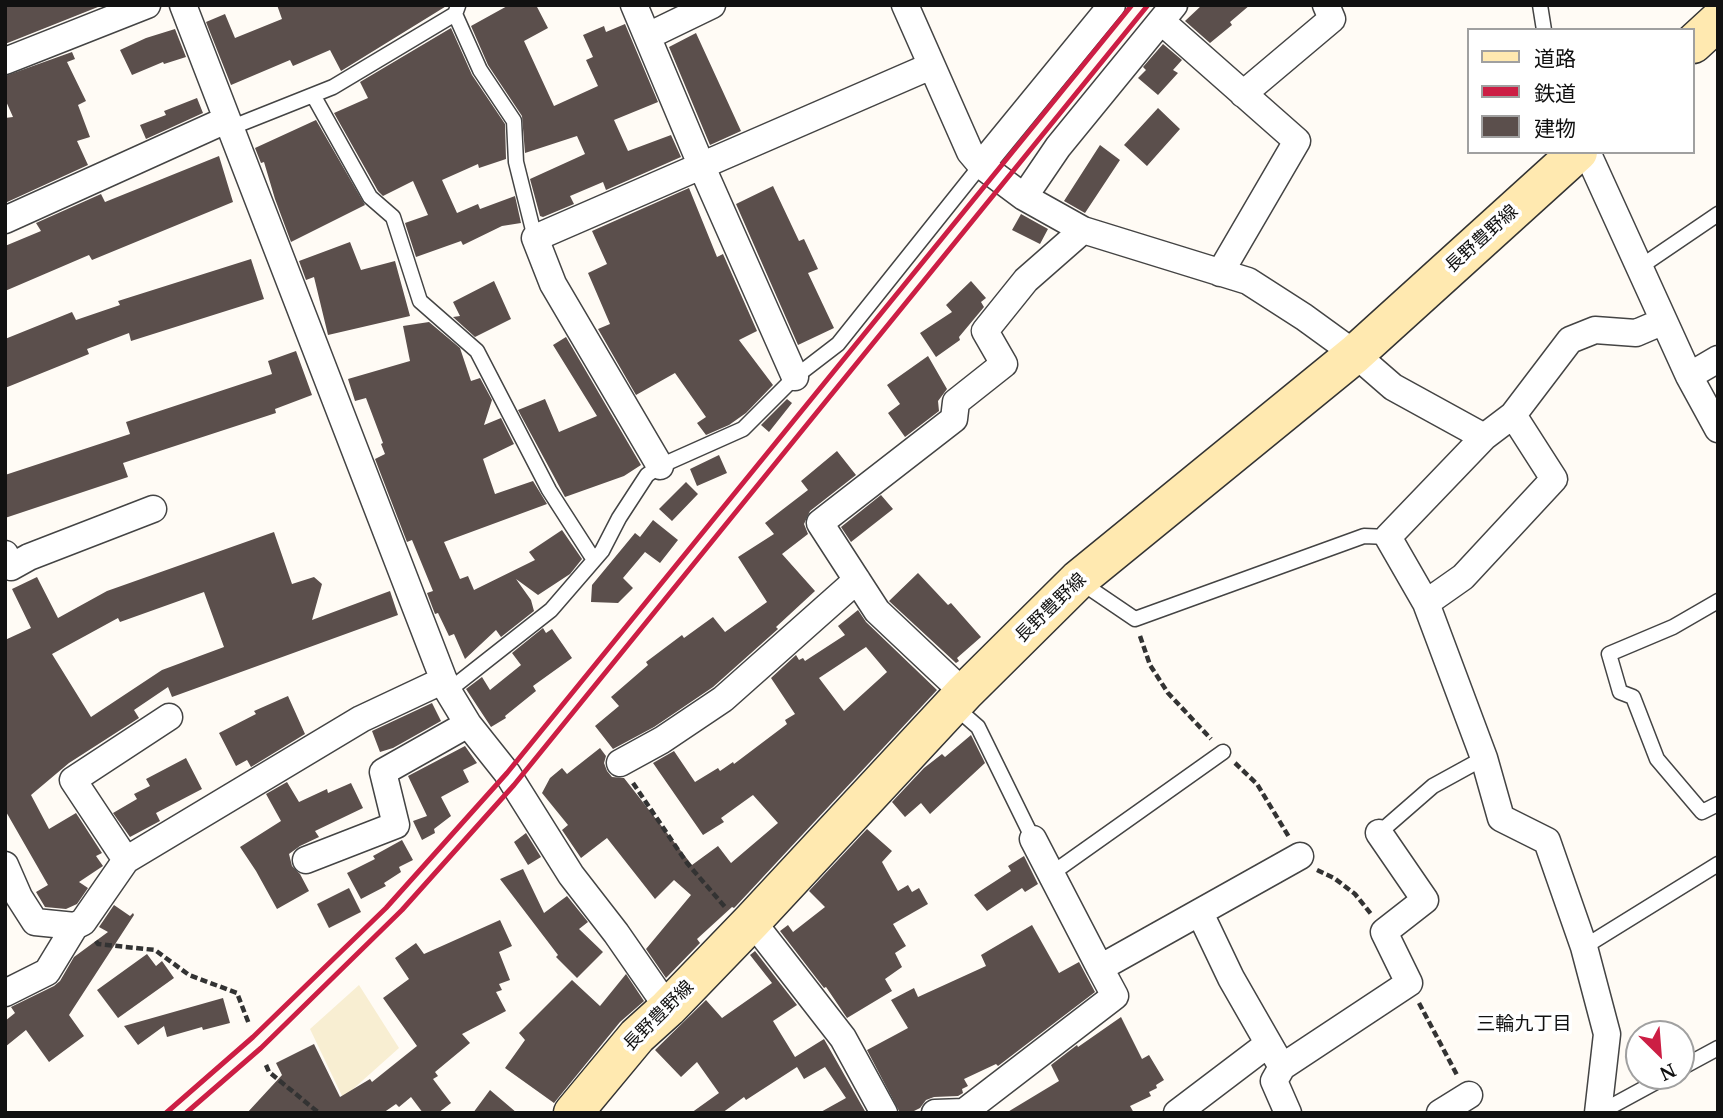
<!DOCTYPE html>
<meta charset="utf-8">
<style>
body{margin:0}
#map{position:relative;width:1723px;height:1118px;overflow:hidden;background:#fffbf5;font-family:"Noto Serif","Noto Sans JP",serif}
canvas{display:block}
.frame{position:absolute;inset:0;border:7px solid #111;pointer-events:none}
.legend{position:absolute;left:1467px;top:28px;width:228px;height:126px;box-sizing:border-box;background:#fff;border:2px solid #a0a0a0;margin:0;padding:9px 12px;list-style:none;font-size:21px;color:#111}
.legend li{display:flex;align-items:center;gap:14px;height:35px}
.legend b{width:35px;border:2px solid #a0a0a0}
.north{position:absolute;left:1625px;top:1020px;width:70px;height:70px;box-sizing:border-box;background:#fff;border:2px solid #a0a0a0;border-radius:50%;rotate:155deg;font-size:19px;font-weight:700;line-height:28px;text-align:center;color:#111}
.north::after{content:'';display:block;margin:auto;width:24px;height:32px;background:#cc1e44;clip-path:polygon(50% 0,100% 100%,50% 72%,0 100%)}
</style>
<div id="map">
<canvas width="1723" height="1118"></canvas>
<div class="frame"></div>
<ul class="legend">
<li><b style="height:9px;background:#ffe9b0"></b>道路</li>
<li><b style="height:9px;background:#cc1e44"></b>鉄道</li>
<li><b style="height:19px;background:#5b4f4c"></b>建物</li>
</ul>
<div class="north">N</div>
</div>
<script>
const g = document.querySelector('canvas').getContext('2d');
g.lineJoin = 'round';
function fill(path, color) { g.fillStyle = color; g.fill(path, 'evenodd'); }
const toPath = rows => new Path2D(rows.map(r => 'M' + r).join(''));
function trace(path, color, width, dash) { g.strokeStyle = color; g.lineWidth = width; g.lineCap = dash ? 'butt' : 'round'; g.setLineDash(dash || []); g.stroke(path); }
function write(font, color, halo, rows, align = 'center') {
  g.font = font + ' "Noto Serif","Noto Sans JP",serif'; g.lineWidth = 7; g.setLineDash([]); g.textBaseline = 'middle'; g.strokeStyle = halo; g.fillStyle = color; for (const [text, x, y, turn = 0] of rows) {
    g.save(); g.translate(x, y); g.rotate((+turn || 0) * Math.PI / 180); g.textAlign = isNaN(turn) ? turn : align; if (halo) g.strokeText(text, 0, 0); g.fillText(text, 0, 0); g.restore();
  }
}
fill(toPath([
 [359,985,399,1048,343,1098,310,1029]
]), '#f8eed2');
fill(toPath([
 [5,5,103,5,5,44],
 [277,5,448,5,341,71,330,50,293,66,290,60,231,85,206,22,225,14,235,38,282,19],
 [509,5,536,5,548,28,524,41,554,106,598,86,586,60,593,57,583,35,604,26,606,32,625,24,658,102,614,120,628,151,671,135,681,157,606,190,603,182,570,196,574,204,543,217,540,216,530,179,585,154,577,136,525,153,522,116,488,65,471,26],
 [1202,5,1250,5,1230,22,1232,25,1210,43,1185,21],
 [451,28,472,75,505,124,506,159,479,168,478,164,442,180,457,213,478,204,480,209,515,196,521,223,502,226,463,245,461,241,416,257,405,223,428,215,413,181,383,196,378,191,334,113,368,98,360,82],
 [175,29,186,57,164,64,163,62,132,75,120,50,146,38],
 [696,33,741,131,710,145,669,47],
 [1163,44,1182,60,1173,70,1178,73,1158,95,1138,78,1146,70,1143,67],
 [72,52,75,59,67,62,86,101,78,105,90,137,77,141,88,165,5,203,5,118,13,117,5,99,5,76],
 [197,98,203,113,146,139,140,125,166,115,164,111],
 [1158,108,1180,129,1147,166,1124,145],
 [316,120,365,205,291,242,275,199,264,162,261,163,255,148],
 [1100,145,1120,160,1085,213,1064,201],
 [219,156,233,202,92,260,89,255,5,291,5,246,41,231,36,223,101,194,105,202],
 [773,186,799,241,804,239,818,269,808,273,834,328,798,345,736,204],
 [689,188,717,257,723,254,757,331,739,340,773,385,746,413,729,425,706,435,697,423,706,417,675,373,636,395,598,329,610,324,588,273,607,264,592,231],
 [1021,214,1048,229,1040,244,1012,230],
 [350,242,361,270,395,261,410,316,328,335,314,277,306,280,299,261],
 [251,259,264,299,131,341,129,333,87,349,89,354,5,388,5,339,72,312,76,320,120,305,118,301],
 [494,281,511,319,475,337,453,317,460,316,453,302],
 [971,281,986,298,981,302,984,307,959,337,960,340,936,357,920,333,952,312,946,305],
 [429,322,460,348,471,381,480,378,492,400,484,425,501,418,514,444,483,459,495,494,533,481,547,504,444,542,460,579,468,576,474,590,535,560,529,552,562,530,582,559,570,574,538,595,516,579,531,600,534,611,501,637,496,630,465,659,454,634,449,636,438,613,435,614,427,593,433,591,412,540,407,542,375,459,385,454,381,444,383,443,366,398,355,401,348,379,410,361,403,326],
 [566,337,641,465,624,476,565,497,518,410,545,399,559,432,597,416,553,345],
 [296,351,312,395,275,409,276,413,123,463,128,477,5,518,5,475,130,434,126,422,272,374,268,361],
 [928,356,947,389,938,401,939,411,905,437,888,413,900,404,887,385],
 [787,399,792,403,769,432,761,425],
 [837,451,856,475,810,511,804,524,808,534,782,554,815,591,776,627,778,629,713,687,654,727,613,749,595,726,619,706,611,697,648,665,646,662,682,635,684,638,713,617,725,632,767,602,738,557,774,534,765,523,808,490,801,481],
 [719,455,727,473,697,486,690,469],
 [686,482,698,494,672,521,659,509],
 [881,495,893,509,851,542,841,527],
 [653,520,678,540,660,563,645,552,623,578,633,588,618,603,591,602,592,585,635,533,640,537],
 [274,532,292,584,314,577,322,584,312,620,390,591,398,615,172,697,168,687,134,710,139,718,69,763,31,795,49,829,76,813,102,853,96,856,103,866,79,882,88,888,77,904,66,909,45,907,36,892,48,885,5,810,5,640,31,628,12,589,37,577,58,618,107,591],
 [204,592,224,647,162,670,91,717,52,654,118,618,120,622],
 [918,573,948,605,951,603,981,637,957,658,959,661,956,663,889,601],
 [858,610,866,622,937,690,736,906,734,908,732,907,697,939,700,943,666,978,646,949,691,895,674,880,655,899,607,838,581,858,562,830,568,825,542,793,550,778,562,768,567,774,600,748,606,756,604,763,607,771,612,777,624,778,692,865,718,846,731,863,778,823,753,795,721,818,724,822,703,835,653,763,674,751,695,782,718,768,720,771,733,762,734,764,787,724,785,720,795,714,771,678,796,655,799,660,803,658,805,661,845,635,838,626],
 [866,647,887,672,844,711,819,678],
 [543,628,546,633,552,629,572,658,533,686,536,691,505,716,506,718,491,727,466,689,482,677,490,690,521,665,512,653],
 [288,696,305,734,251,767,247,760,236,766,219,733,256,714,254,711],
 [432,703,441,721,393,748,380,752,372,731],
 [971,735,985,763,930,814,921,803,905,817,892,802,924,768,942,754,945,757],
 [465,746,477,763,463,770,469,782,441,797,451,816,434,829,435,833,422,840,413,821,427,816,408,776],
 [186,758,202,789,156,813,160,821,130,837,113,813,137,799,134,794,150,786,146,779],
 [287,782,299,802,327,789,328,793,351,783,363,808,315,831,319,837,300,846,289,854,292,866,300,874,309,891,277,909,256,871,240,847,281,821,266,794],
 [867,829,892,851,882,862,898,891,908,885,912,892,919,888,928,904,893,924,906,946,895,953,902,967,885,979,892,991,847,1018,826,987,824,988,780,931,788,925,793,932,825,907,809,891],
 [526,833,541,857,528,865,514,842],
 [402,840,413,860,399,867,401,872,384,883,386,886,361,899,347,873,375,859,373,856],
 [1024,856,1038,884,1025,892,1022,888,987,911,974,895,1011,871,1008,866],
 [523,869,544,913,567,896,588,922,579,929,603,952,577,978,556,957,558,955,500,879],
 [349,888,361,912,329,928,317,904],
 [114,905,130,916,133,913,134,915,69,1015,84,1036,49,1062,26,1030,5,1047,5,1021,15,1013,11,1007,54,986,60,981,74,957,108,932,99,927],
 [500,920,512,946,499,952,510,980,499,984,502,990,496,992,506,1011,462,1034,470,1043,435,1072,438,1076,433,1079,451,1103,438,1113,423,1113,411,1097,399,1107,396,1104,383,1113,247,1113,282,1075,276,1063,314,1044,340,1097,370,1079,372,1082,417,1046,383,998,409,979,395,958,416,943,424,954],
 [1032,925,1059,973,1079,962,1095,992,998,1066,996,1064,964,1079,968,1086,962,1089,963,1093,958,1096,934,1097,926,1100,920,1108,910,1113,900,1113,867,1050,908,1028,891,1000,914,988,918,997,986,966,981,955],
 [755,951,797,1005,773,1021,795,1057,824,1039,866,1113,819,1113,846,1098,825,1067,804,1079,797,1067,746,1100,744,1097,722,1113,691,1113,719,1093,697,1062,681,1077,655,1050,706,1000,722,1018,772,983,750,955],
 [147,954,156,966,162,961,174,978,118,1018,97,990],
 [626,974,644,1001,620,1022,554,1103,505,1068,525,1040,519,1033,572,980,600,1006],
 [223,998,230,1023,203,1030,202,1027,167,1037,164,1026,138,1045,124,1026],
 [1121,1017,1142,1059,1149,1055,1164,1080,1156,1085,1157,1088,1149,1092,1151,1096,1130,1106,1134,1113,1006,1113,1059,1081,1051,1065,1077,1045,1078,1047],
 [490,1090,517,1113,473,1113]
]), '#5b4f4c');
const service = toPath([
 [1540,5,1544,30],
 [458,6,455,14,480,70,514,121,516,162,535,238],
 [313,95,370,197,393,217,420,301,477,351,549,490,594,560],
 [230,128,333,87,455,14],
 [1640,267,1718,214],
 [1079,581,1135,619,1364,536,1388,537],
 [1718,601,1673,627,1609,654,1620,692,1633,697,1657,759,1702,812,1718,804],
 [448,691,551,610,602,551,619,518,647,475,660,466,743,429,795,377,838,344,981,165],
 [954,706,978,727,1033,839],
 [1379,833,1433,786,1484,758],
 [1051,874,1223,752],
 [1584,947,1718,864],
 [1681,1068,1718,1048],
 [1599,1113,1667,1076]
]);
const minor = toPath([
 [183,5,448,691,468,724,507,773,571,875,616,933,668,1008],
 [634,5,702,167,795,377],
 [905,5,970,152,981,165,1024,197,1083,230,1248,281,1304,317,1355,354,1393,387,1484,437,1388,537,1426,603,1484,758,1501,818,1547,841,1584,947,1607,1034,1598,1113],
 [1161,21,1297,141,1220,273],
 [648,36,712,5],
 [5,61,147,5],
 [1243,94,1332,19,1326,5],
 [1587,152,1689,376,1718,429],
 [981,165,1112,5],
 [1024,197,1058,147,1174,5],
 [5,220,226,120],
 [1689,376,1718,359],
 [1513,415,1570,340,1595,330,1636,333,1664,321],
 [660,466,553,284,535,238,931,66],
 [5,554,11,567,29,557,153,509],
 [1426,603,1463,577,1554,479,1513,415,1484,437],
 [964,693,877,611,820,523,954,419,956,402,1004,364,985,331,1026,280,1083,230],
 [620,763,662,740,723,699,857,580],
 [1033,839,1100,968],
 [126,860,361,719,444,680],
 [306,860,396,825,383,772,468,724],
 [5,865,19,897,35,922,75,926],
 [1200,913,1231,978,1282,1067],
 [752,921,843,1038,884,1113],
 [5,993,47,972,75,926,83,922,126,860,73,780,169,717],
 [935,1113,964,1112,1115,996,1100,968,1300,856],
 [1177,1113,1268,1044],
 [1288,1113,1274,1081,1282,1067,1409,983,1384,932,1425,900,1379,833],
 [1440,1113,1469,1095]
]);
const secondary = toPath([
 [1693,44,1718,21],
 [573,1113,637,1036,668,1008,752,921,964,693,1078,580,1355,354,1578,152]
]);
trace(service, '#444', 17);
trace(minor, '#444', 29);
trace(secondary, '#333', 41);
trace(toPath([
 [1140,636,1150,665,1168,693,1211,739],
 [1235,763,1257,784,1289,837],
 [633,783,687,863,725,907],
 [1317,870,1334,878,1355,894,1371,914],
 [96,941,98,944,155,950,189,975,237,993,249,1024],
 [1419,1003,1457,1075],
 [266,1065,269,1072,319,1113]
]), '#333', 4.5, [7, 3.5]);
trace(service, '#fff', 14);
trace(minor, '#fff', 26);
trace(secondary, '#ffe9b0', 38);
trace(toPath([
 [166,1113,253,1037,386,908,507,773,1132,5],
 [186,1113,261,1048,402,910,514,785,1148,5]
]), '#cc1e44', 5);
write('18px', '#111', '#fff', [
 ["長野豊野線",1482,239,-42],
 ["長野豊野線",1051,608,-44],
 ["長野豊野線",659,1016,-45]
]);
write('19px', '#111', '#fff', [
 ["三輪九丁目",1524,1025]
]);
</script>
